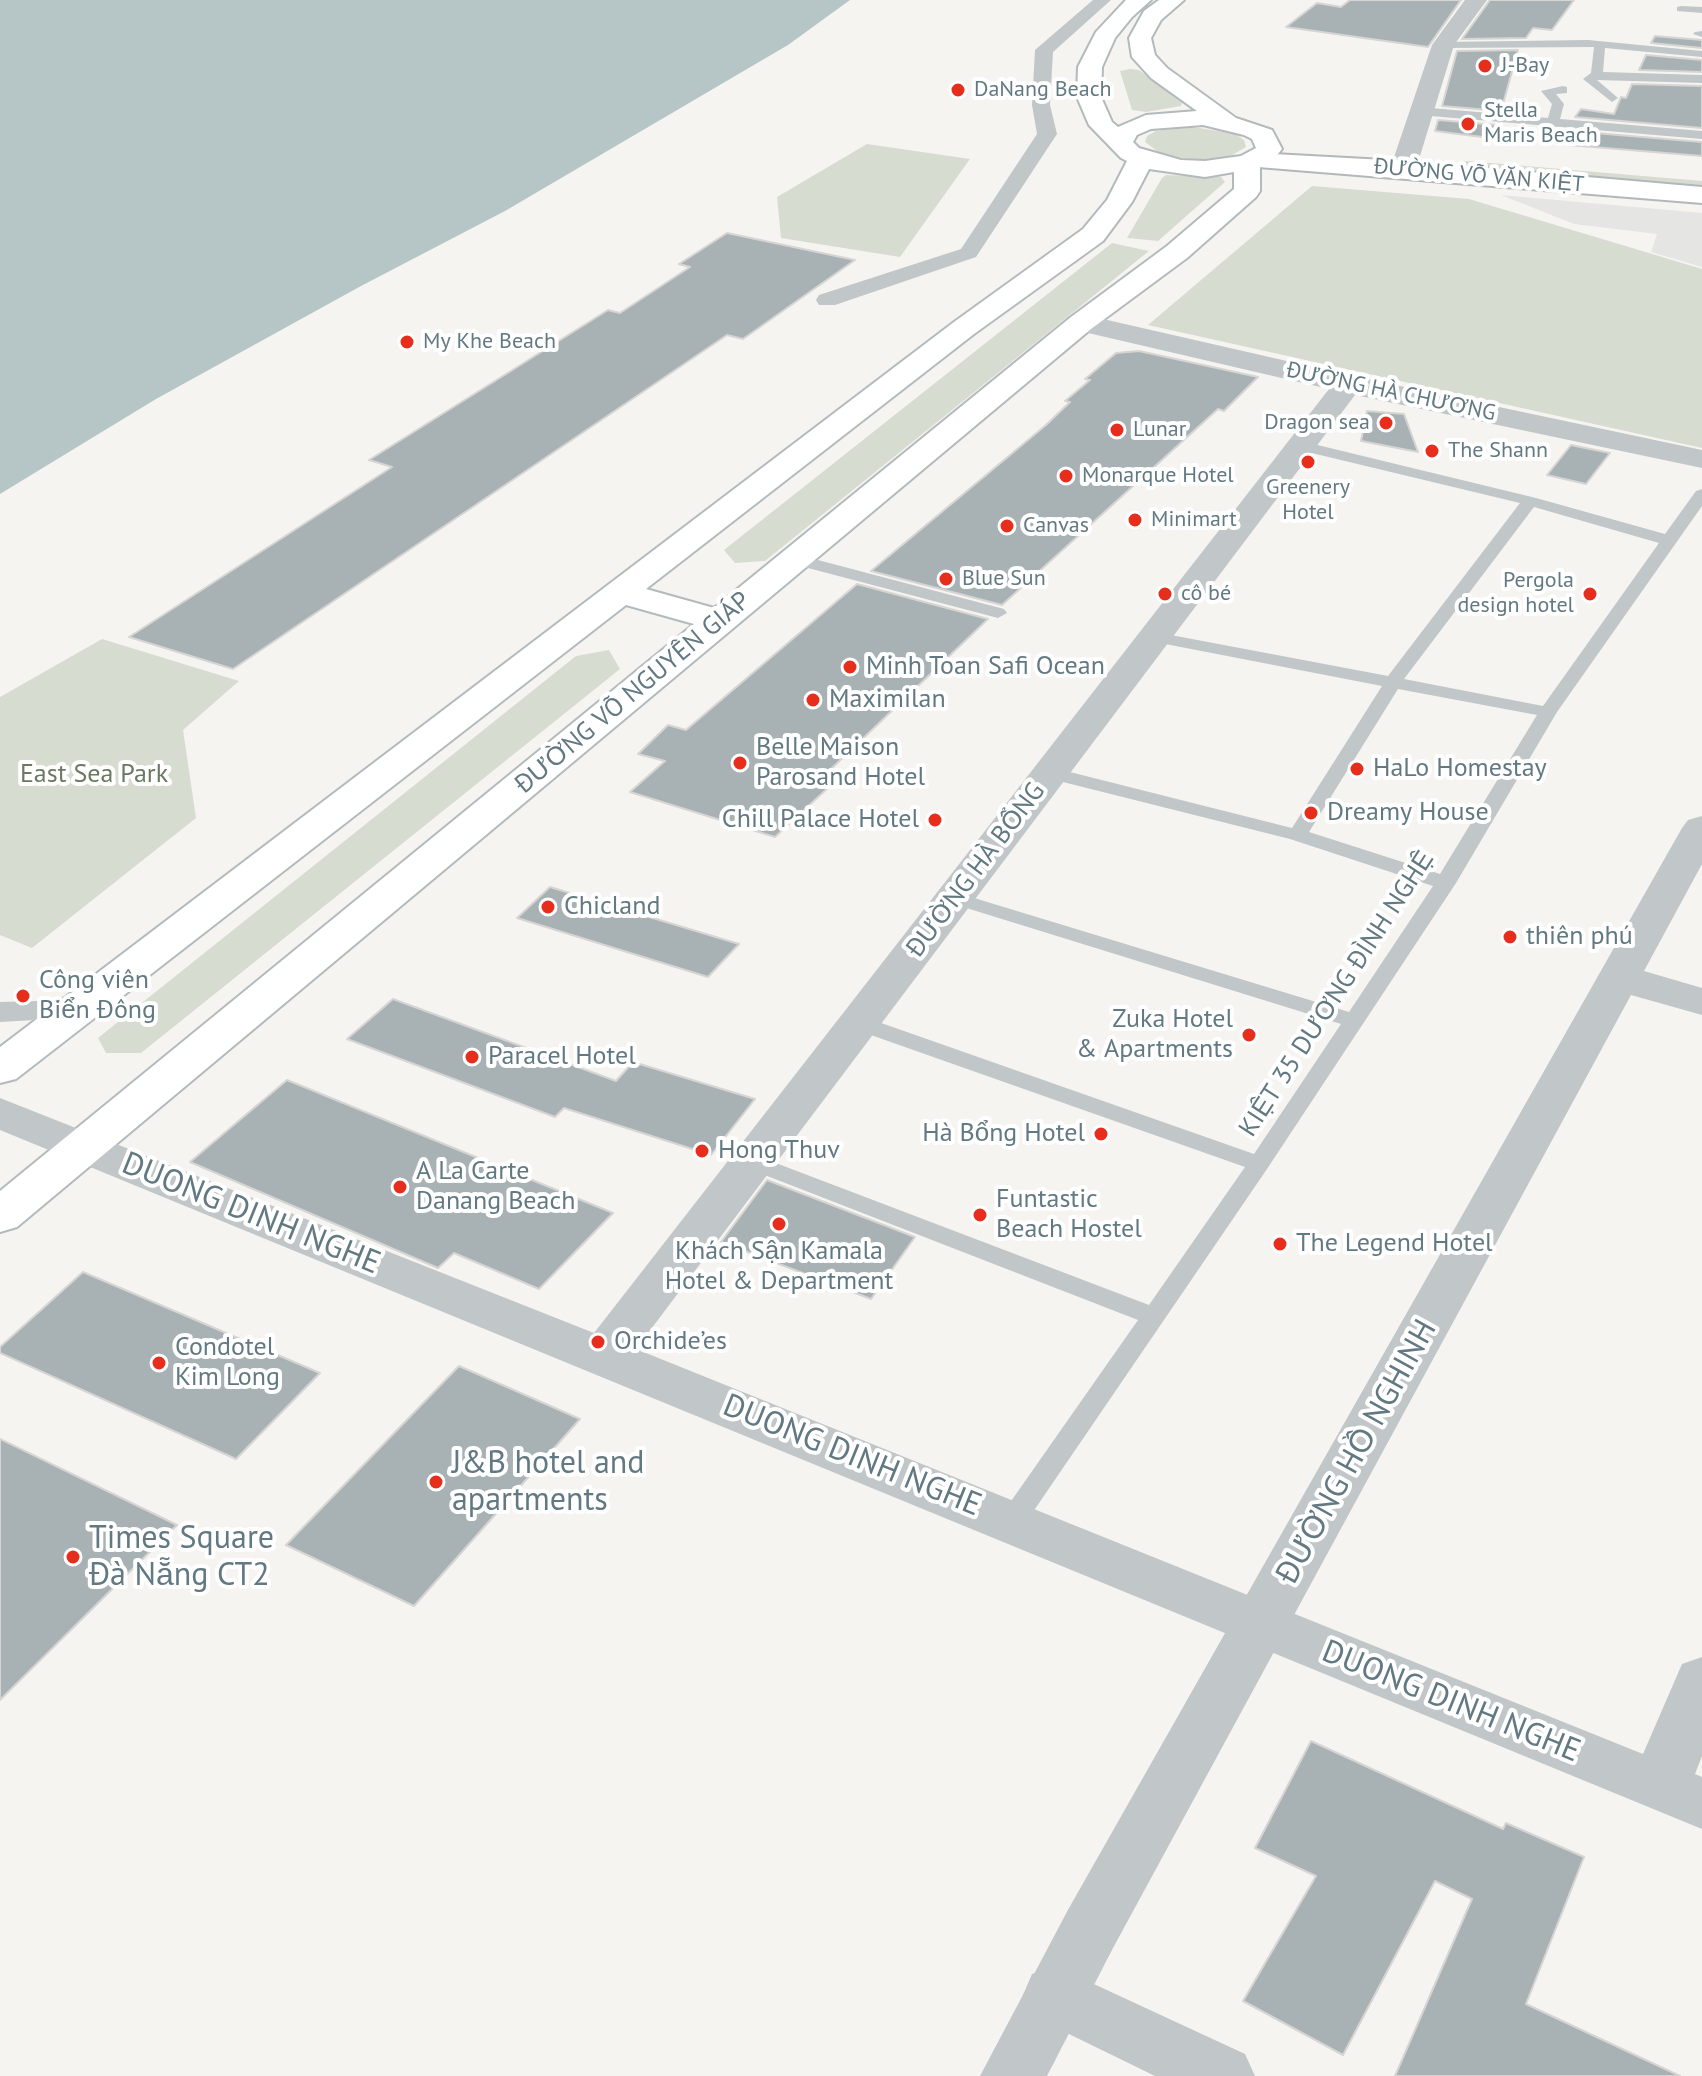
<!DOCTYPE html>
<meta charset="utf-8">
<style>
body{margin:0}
canvas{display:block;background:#f5f4f0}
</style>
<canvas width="1702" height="2076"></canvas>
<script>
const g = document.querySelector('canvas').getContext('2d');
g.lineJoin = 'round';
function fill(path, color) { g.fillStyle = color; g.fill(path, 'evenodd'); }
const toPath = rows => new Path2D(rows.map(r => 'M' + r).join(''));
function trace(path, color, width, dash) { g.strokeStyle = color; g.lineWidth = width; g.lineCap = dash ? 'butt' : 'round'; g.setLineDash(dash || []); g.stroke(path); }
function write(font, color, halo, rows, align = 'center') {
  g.font = font + ' "PT Sans",sans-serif'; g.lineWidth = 8; g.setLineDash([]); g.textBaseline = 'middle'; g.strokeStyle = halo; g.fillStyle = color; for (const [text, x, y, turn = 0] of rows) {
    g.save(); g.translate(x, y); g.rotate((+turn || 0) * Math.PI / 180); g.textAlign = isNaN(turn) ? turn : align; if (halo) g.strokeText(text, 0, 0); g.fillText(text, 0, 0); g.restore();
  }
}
fill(toPath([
 [1501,195,1702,213,1702,267,1651,252,1657,234,1574,224]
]), '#e5e5e4');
fill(toPath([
 [1130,69,1139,70,1182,103,1181,106,1146,112,1132,110,1120,71],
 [1187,126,1236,134,1244,140,1246,147,1229,157,1194,160,1161,154,1145,142,1147,136,1156,131],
 [867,144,970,159,900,257,781,238,777,197],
 [1467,161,1702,181,1702,188,1464,167,1457,163],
 [1166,175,1221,177,1225,182,1158,241,1127,238,1162,178],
 [1312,186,1469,199,1702,269,1702,448,1148,325],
 [1112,243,1149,251,765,561,735,563,724,550],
 [102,639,239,681,183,730,196,818,32,948,0,935,0,697],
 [609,650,620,669,141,1053,106,1053,98,1038,576,656]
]), '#d7dcd1');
fill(toPath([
 [0,0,850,0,788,45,505,211,361,286,156,399,0,494]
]), '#b6c6c7');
const building = toPath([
 [1350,0,1461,0,1428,47,1286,27,1317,3,1341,7,1350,0],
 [1490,0,1574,0,1552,30,1533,28,1526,38,1462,39,1490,0],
 [1655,36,1702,40,1702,48,1651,43,1655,36],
 [1457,51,1518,50,1501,111,1442,106,1457,51],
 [1646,55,1702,60,1702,72,1639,70,1646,55],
 [1632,84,1702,86,1702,128,1575,117,1581,109,1614,114,1621,97,1626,98,1632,84],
 [1438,120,1497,125,1490,138,1435,131,1438,120],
 [1571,131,1702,142,1702,156,1569,145,1571,131],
 [727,233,855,260,743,339,727,335,233,669,129,637,392,467,369,460,608,310,620,313,690,267,679,264,727,233],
 [1139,351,1258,377,1224,411,1218,409,1002,605,871,571,1046,425,1070,402,1065,401,1090,380,1085,379,1116,353,1139,351],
 [1367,411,1404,414,1418,452,1361,441,1367,411],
 [1571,445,1610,453,1586,484,1547,475,1571,445],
 [857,584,988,619,831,769,844,773,775,837,630,792,665,761,638,754,668,725,686,730,857,584],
 [550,887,739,944,708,977,517,918,550,887],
 [393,999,616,1081,633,1062,755,1099,711,1155,564,1108,555,1117,347,1039,393,999],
 [287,1080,613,1213,539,1289,454,1253,438,1268,190,1162,287,1080],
 [767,1180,915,1237,871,1299,721,1242,767,1180],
 [83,1272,320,1373,236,1459,0,1353,0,1347,83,1272],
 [459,1366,580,1419,414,1606,286,1545,459,1366],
 [0,1439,177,1525,0,1700,0,1439],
 [1311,1741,1503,1829,1506,1823,1584,1857,1526,2004,1680,2076,1395,2076,1472,1899,1435,1881,1343,2055,1243,2001,1316,1876,1255,1848,1311,1741]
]);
fill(building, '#a8b2b5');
trace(building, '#d6d5d3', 2);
const secondary = toPath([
 [1126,0,1151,0,1132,17,1115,38,1102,67,1101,97,1112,122,1118,127,1146,115,1197,111,1151,78,1132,57,1129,38,1144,11,1159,0,1184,0,1161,20,1151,38,1155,55,1167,68,1236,118,1272,130,1282,149,1273,160,1260,167,1260,191,1256,197,1187,258,1091,329,17,1227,0,1232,0,1191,694,624,626,605,16,1079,0,1083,0,1047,954,322,1083,229,1107,200,1127,161,1121,158,1089,125,1077,97,1078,67,1096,32,1126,0],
 [1203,125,1244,135,1252,139,1256,148,1241,156,1205,161,1181,160,1139,148,1133,142,1137,135,1151,129,1203,125],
 [1149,169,1205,177,1234,172,1234,189,1167,246,1071,317,714,608,646,589,974,334,1103,241,1132,202,1149,169]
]);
const primary = toPath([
 [1255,153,1403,161,1702,187,1702,203,1246,166,1242,161,1246,156,1255,153]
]);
trace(secondary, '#b3babd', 4);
trace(primary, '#b2b8ba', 4);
fill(toPath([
 [1681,6,1702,7,1702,13,1677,11,1677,7,1681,6],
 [1702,31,1702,37,1693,34,1695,32,1702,31],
 [1588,40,1702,51,1702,57,1605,48,1603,72,1702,75,1702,83,1597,80,1618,98,1612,102,1583,79,1591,73,1594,47,1443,48,1437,45,1443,42,1588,40],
 [1563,86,1567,87,1567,93,1556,94,1564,104,1560,119,1702,131,1702,139,1419,115,1413,111,1419,107,1548,118,1552,104,1541,91,1563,86],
 [1301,441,1536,498,1665,534,1696,491,1702,489,1702,506,1557,712,1456,883,1267,1169,1022,1528,1012,1531,1002,1528,998,1521,1002,1514,1138,1320,744,1167,740,1162,744,1157,760,1157,1149,1305,1245,1167,851,1028,848,1023,851,1018,867,1018,1254,1154,1341,1024,947,902,944,898,954,892,961,894,1349,1012,1433,886,1290,839,1043,777,1040,773,1050,767,1292,828,1382,686,1155,642,1149,641,1146,637,1149,633,1155,632,1388,676,1520,503,1295,449,1295,443,1301,441],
 [1534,507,1659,543,1543,706,1404,679,1534,507],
 [1398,689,1537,715,1440,874,1309,832,1398,689],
 [795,554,1004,609,1007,613,998,618,789,563,787,559,789,555,795,554]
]), '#c1c6c8');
fill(toPath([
 [1093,0,1111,0,1053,52,1050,105,1057,134,976,257,835,305,819,305,816,300,819,295,961,249,1037,134,1032,105,1035,50,1093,0],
 [76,1000,88,1003,93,1010,88,1017,0,1022,0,1002,76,1000]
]), '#c1c6c8');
fill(toPath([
 [1465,0,1487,0,1454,45,1416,169,1412,174,1403,177,1394,174,1390,169,1432,45,1465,0],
 [1081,314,1348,375,1702,450,1702,468,1355,395,636,1349,1643,1754,1682,1664,1702,1657,1702,1756,1695,1774,1702,1777,1702,1829,0,1130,0,1098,594,1333,1329,389,1071,329,1067,323,1071,317,1081,314],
 [1055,1966,1245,2054,1255,2076,1155,2076,1032,2016,1023,1995,1032,1974,1055,1966]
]), '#c1c6c8');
fill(toPath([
 [1702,816,1702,864,1644,971,1702,988,1702,1015,1631,995,1113,1948,1047,2076,980,2076,1069,1908,1682,828,1688,820,1702,816]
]), '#c1c6c8');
fill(secondary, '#fff');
fill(primary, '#fff');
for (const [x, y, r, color] of [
 [1485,66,8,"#e72e1d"],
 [958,90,8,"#e72e1d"],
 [1468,124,8,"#e72e1d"],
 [407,342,8,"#e72e1d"],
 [1386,423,8,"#e72e1d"],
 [1117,430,8,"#e72e1d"],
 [1432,451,8,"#e72e1d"],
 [1308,462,8,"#e72e1d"],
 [1066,476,8,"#e72e1d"],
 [1135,520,8,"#e72e1d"],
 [1007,526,8,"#e72e1d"],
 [946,579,8,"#e72e1d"],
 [1165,594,8,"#e72e1d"],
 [1590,594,8,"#e72e1d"],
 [850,667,8,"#e72e1d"],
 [813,700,8,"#e72e1d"],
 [740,763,8,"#e72e1d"],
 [1357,769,8,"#e72e1d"],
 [1311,813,8,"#e72e1d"],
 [935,820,8,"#e72e1d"],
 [548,907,8,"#e72e1d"],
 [1510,937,8,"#e72e1d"],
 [23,996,8,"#e72e1d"],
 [1249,1035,8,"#e72e1d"],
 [472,1057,8,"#e72e1d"],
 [1101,1134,8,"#e72e1d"],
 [702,1151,8,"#e72e1d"],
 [400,1187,8,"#e72e1d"],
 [980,1215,8,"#e72e1d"],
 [779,1224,8,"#e72e1d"],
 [1280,1244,8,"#e72e1d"],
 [598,1342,8,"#e72e1d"],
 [159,1363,8,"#e72e1d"],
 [436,1482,8,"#e72e1d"],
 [73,1557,8,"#e72e1d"]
]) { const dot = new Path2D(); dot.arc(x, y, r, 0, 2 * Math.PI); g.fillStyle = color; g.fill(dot); trace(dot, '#fff', 3); }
write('22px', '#627982', '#fff', [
 ["J-Bay",1501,66],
 ["DaNang Beach",974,90],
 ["Stella",1484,111],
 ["Maris Beach",1484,136],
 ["My Khe Beach",423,342],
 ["Dragon sea",1370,423,"right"],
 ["Lunar",1133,430],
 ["The Shann",1448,451],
 ["Monarque Hotel",1082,476],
 ["Greenery",1308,488,"center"],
 ["Hotel",1308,513,"center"],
 ["Minimart",1151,520],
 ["Canvas",1023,526],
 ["Blue Sun",962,579],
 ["Pergola",1574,581,"right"],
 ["design hotel",1574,606,"right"],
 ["cô bé",1181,594]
], 'left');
write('22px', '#627982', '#fff', [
 ["ĐƯỜNG VÕ VĂN KIỆT",1479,176,5],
 ["ĐƯỜNG HÀ CHƯƠNG",1391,392,12]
]);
write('26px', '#627982', '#fff', [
 ["Minh Toan Safi Ocean",866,667],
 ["Maximilan",829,700],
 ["Belle Maison",756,748],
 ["Parosand Hotel",756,778],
 ["HaLo Homestay",1373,769],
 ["Dreamy House",1327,813],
 ["Chill Palace Hotel",919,820,"right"],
 ["Chicland",564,907],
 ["thiên phú",1526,937],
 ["Công viên",39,981],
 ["Biển Đông",39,1011],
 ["Zuka Hotel",1233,1020,"right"],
 ["& Apartments",1233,1050,"right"],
 ["Paracel Hotel",488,1057],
 ["Hà Bổng Hotel",1085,1134,"right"],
 ["Hong Thuv",718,1151],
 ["A La Carte",416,1172],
 ["Danang Beach",416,1202],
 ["Funtastic",996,1200],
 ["Beach Hostel",996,1230],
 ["The Legend Hotel",1296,1244],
 ["Khách Sận Kamala",779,1252,"center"],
 ["Hotel & Department",779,1282,"center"],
 ["Orchide’es",614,1342],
 ["Condotel",175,1348],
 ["Kim Long",175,1378]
], 'left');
write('26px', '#627982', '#fff', [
 ["ĐƯỜNG VÕ NGUYÊN GIÁP",633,693,-40],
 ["ĐƯỜNG HÀ BỔNG",976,870,-53],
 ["KIỆT 35 DƯƠNG ĐÌNH NGHỆ",1337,994,-57]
]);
write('26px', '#6a7961', '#fff', [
 ["East Sea Park",94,775]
]);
write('32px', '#627982', '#fff', [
 ["DUONG DINH NGHE",251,1214,22],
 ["ĐƯỜNG HỒ NGHINH",1357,1452,-61],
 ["DUONG DINH NGHE",852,1456,22],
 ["DUONG DINH NGHE",1451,1702,22]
]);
write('32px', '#627982', '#fff', [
 ["J&B hotel and",452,1464],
 ["apartments",452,1501],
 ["Times Square",89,1539],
 ["Đà Nẵng CT2",89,1576]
], 'left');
</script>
